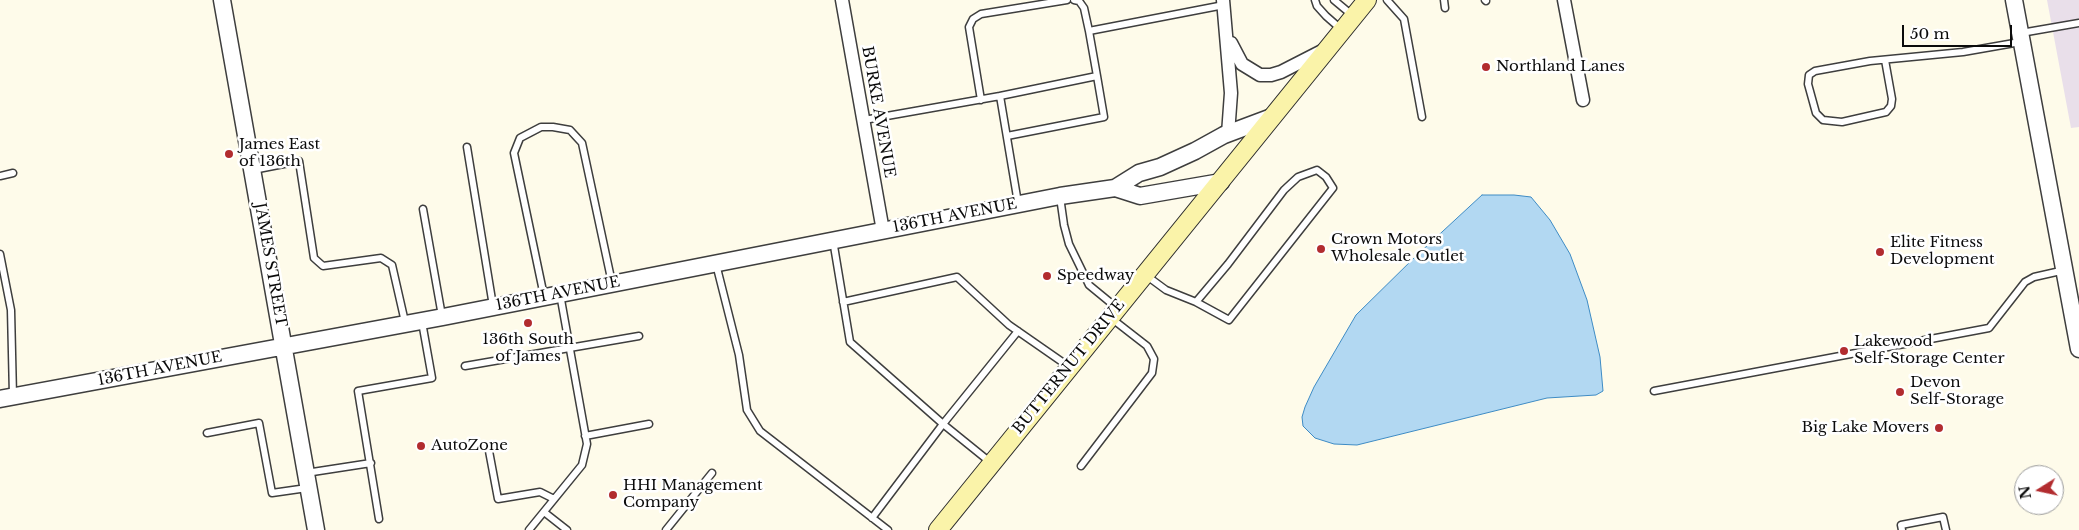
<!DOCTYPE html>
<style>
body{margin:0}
#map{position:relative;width:2079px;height:530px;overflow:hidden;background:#fefbea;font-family:"Libre Baskerville",serif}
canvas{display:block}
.north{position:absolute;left:2014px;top:465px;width:50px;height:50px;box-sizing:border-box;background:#fff;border:1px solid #9d9d9d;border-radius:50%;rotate:260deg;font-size:14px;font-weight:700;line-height:20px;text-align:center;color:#0b0b0b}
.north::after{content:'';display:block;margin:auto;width:18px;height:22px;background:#b22c2f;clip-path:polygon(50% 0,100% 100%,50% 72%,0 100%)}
.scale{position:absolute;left:1902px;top:25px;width:110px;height:22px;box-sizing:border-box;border:2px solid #0b0b0b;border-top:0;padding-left:6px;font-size:15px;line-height:18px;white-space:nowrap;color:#0b0b0b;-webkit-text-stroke:4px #fff;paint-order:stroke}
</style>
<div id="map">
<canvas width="2079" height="530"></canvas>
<div class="north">N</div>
<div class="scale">50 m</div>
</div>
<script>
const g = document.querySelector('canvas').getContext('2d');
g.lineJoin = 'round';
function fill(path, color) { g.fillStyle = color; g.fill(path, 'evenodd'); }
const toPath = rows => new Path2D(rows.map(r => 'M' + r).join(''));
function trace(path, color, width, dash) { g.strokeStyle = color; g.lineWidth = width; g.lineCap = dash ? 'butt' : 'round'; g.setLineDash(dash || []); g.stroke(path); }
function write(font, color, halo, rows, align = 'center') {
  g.font = font + ' "Libre Baskerville",serif'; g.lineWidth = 5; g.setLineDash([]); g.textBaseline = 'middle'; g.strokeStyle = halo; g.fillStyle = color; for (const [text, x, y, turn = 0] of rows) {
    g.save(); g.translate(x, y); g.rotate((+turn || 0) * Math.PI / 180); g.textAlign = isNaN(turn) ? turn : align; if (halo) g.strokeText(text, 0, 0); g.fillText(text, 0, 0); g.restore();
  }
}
fill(toPath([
 [2047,0,2079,0,2079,127,2071,128]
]), '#e9dfea');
const water = toPath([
 [1482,195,1514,195,1531,197,1550,220,1570,254,1587,300,1600,357,1603,391,1596,395,1547,398,1357,445,1334,444,1315,438,1303,426,1302,417,1305,407,1314,387,1356,315,1416,256,1482,195]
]);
fill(water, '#b2d8f2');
trace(water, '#3e8bc4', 1);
const service = toPath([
 [1074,0,1079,1,1084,8,1089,31],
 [1315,0,1317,6,1326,16,1342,30],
 [1334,0,1352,15],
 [1387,0,1404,19,1422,117],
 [1444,0,1445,8],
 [1485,0,1486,1],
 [2021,33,2079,23],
 [1885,60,1892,99,1891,106,1886,112,1842,122,1823,120,1816,113,1808,84,1809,75,1815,71,1870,61,1963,52,2020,42],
 [981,100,969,27,973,19,981,14,1067,0],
 [864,120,1000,96],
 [1007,136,1104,117,1097,76],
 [467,147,493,306],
 [253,170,299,161,314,258,323,266,381,258,392,265,405,322],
 [0,176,13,173],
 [1060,197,1064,225,1069,244,1089,285,1117,308],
 [1018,203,1000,96,1097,76,1089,31,1224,5],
 [423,209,442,316],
 [833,240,850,342,943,424,1018,331],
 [0,254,11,310,13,396],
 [716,264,739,355,747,410,760,431,888,530],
 [1147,276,1166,290,1196,302,1229,320,1333,188,1326,177,1317,170,1298,177,1284,190,1228,264,1196,302],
 [544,296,514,153,520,138,541,127,553,127,570,130,582,143,612,283],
 [843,302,957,277,1009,325,1068,366],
 [465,366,639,336],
 [1654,391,1989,328,2025,282,2034,277,2065,270],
 [207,433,259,423,272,493,307,488],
 [585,436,649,424],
 [489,451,498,499,540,492,554,499],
 [1081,466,1152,373,1154,359,1147,346,1111,318],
 [306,473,371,463],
 [544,512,567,530],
 [872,518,943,424,990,462],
 [379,519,358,391,432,378,422,322],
 [529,530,582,465,587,444,560,294],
 [666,530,712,473],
 [1902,530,1901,525,1943,517,1946,530]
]);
const minor = toPath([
 [842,0,883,231],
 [1223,0,1231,93,1228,134],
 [1564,0,1583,100],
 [1231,43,1242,64,1260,75,1271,75,1281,72,1324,50]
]);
const tertiary = toPath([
 [222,0,316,530],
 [2014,0,2079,349],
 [1115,188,1140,196,1221,182],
 [0,399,443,317,1060,196,1115,188,1139,173,1160,167,1195,151,1224,135,1272,117]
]);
const secondary = toPath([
 [938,530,1367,0]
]);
trace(service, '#3e3e3e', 9);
trace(minor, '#3e3e3e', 15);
trace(tertiary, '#3e3e3e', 19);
trace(secondary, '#2d2d2d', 20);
trace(service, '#fff', 6);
trace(minor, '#fff', 12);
trace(tertiary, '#fff', 16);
trace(secondary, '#faf3a9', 18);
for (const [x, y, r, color] of [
 [1486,67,5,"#b22c2f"],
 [229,154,5,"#b22c2f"],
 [1321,249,5,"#b22c2f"],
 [1880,252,5,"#b22c2f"],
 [1047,276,5,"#b22c2f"],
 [528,323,5,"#b22c2f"],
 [1844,351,5,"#b22c2f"],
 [1900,392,5,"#b22c2f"],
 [1939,428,5,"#b22c2f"],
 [421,446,5,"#b22c2f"],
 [613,495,5,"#b22c2f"]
]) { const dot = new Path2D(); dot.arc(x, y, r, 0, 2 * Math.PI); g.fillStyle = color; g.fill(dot); trace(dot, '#fff', 2); }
write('15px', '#0b0b0b', '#fff', [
 ["Northland Lanes",1496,67],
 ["James East",239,145],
 ["of 136th",239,162],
 ["Crown Motors",1331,240],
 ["Wholesale Outlet",1331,257],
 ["Elite Fitness",1890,243],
 ["Development",1890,260],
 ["Speedway",1057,276],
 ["136th South",528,340,"center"],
 ["of James",528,357,"center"],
 ["Lakewood",1854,342],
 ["Self-Storage Center",1854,359],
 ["Devon",1910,383],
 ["Self-Storage",1910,400],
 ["Big Lake Movers",1929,428,"right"],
 ["AutoZone",431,446],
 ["HHI Management",623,486],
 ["Company",623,503]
], 'left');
write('15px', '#0b0b0b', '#fff', [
 ["BURKE AVENUE",878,112,80],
 ["136TH AVENUE",955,216,-11],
 ["JAMES STREET",270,265,80],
 ["136TH AVENUE",558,294,-11],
 ["BUTTERNUT DRIVE",1069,367,-51],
 ["136TH AVENUE",160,369,-11]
]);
</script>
